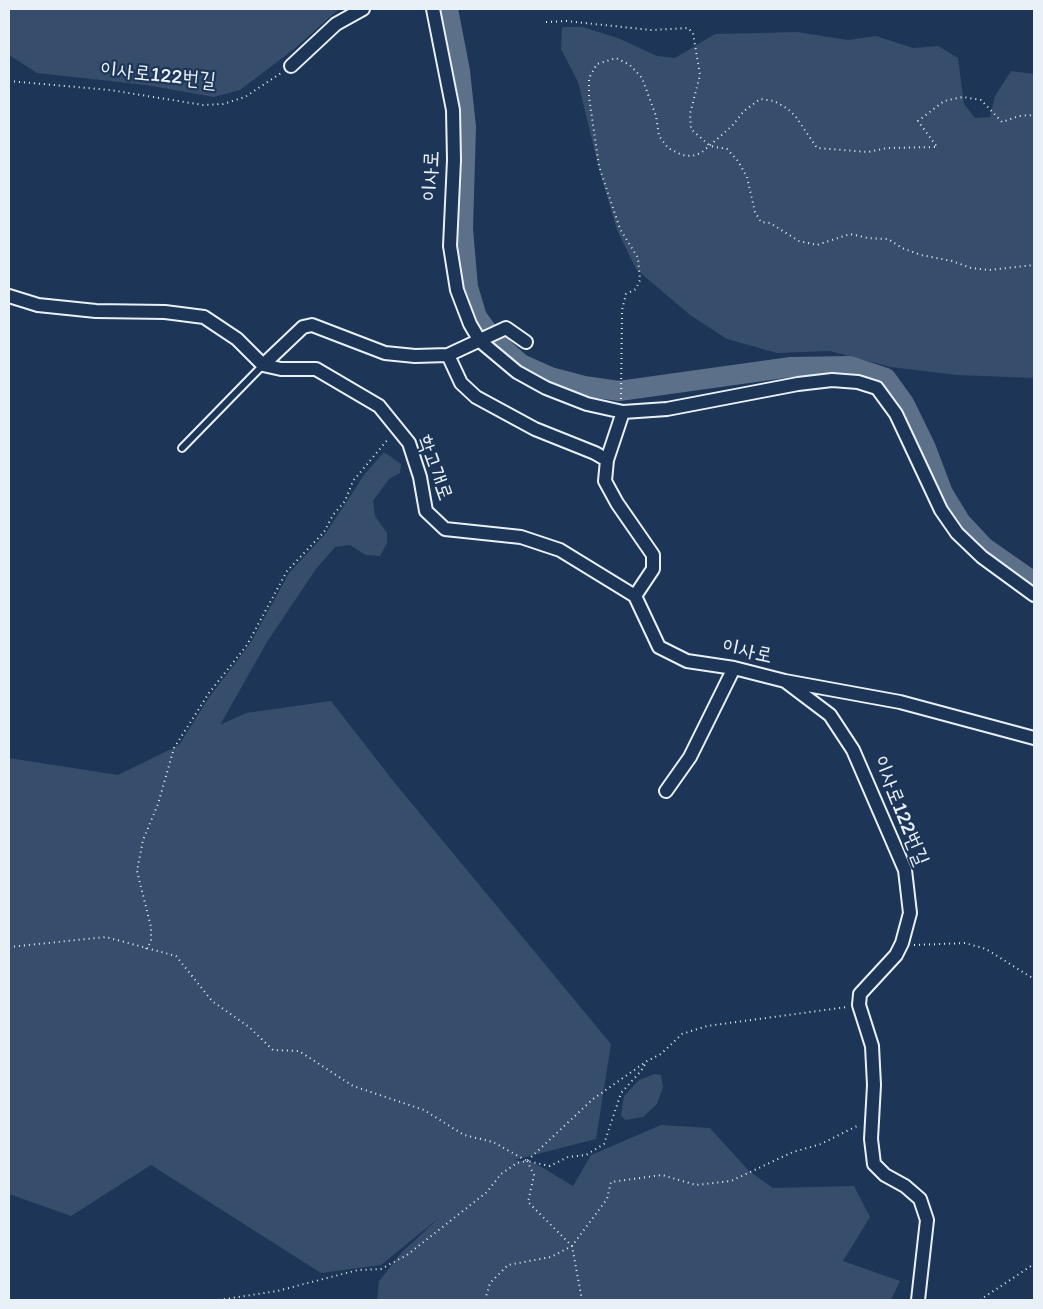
<!DOCTYPE html>
<meta charset="utf-8">
<style>
body{margin:0}
#map{position:relative;width:1043px;height:1309px;overflow:hidden;background:#1d3557;font-family:Itim,sans-serif}
canvas{display:block}
.frame{position:absolute;inset:0;border:10px solid #e8f1f8;pointer-events:none}
</style>
<div id="map">
<canvas width="1043" height="1309"></canvas>
<div class="frame"></div>
</div>
<script>
const g = document.querySelector('canvas').getContext('2d');
g.lineJoin = 'round';
function fill(path, color) { g.fillStyle = color; g.fill(path, 'evenodd'); }
const toPath = rows => new Path2D(rows.map(r => 'M' + r).join(''));
function trace(path, color, width, dash) { g.strokeStyle = color; g.lineWidth = width; g.lineCap = dash ? 'butt' : 'round'; g.setLineDash(dash || []); g.stroke(path); }
function write(font, color, halo, rows, align = 'center') {
  g.font = font + ' Itim,"Poor Story",sans-serif'; g.lineWidth = 4.5; g.setLineDash([]); g.textBaseline = 'middle'; g.strokeStyle = halo; g.fillStyle = color; for (const [text, x, y, turn = 0] of rows) {
    g.save(); g.translate(x, y); g.rotate((+turn || 0) * Math.PI / 180); g.textAlign = isNaN(turn) ? turn : align; if (halo) g.strokeText(text, 0, 0); g.fillText(text, 0, 0); g.restore();
  }
}
fill(toPath([
 [9,9,339,9,293,50,240,90,214,97,146,85,37,73,9,55],
 [562,27,582,27,618,38,657,56,675,58,715,34,797,32,848,40,876,36,913,48,938,46,958,58,964,104,975,118,990,117,995,96,1011,71,1034,74,1034,378,957,375,891,367,830,351,777,353,727,339,690,315,636,269,617,230,599,169,578,82,561,49],
 [384,452,401,464,400,473,389,479,373,501,375,516,387,533,387,543,380,556,366,555,350,545,335,547,316,569,267,642,220,725,246,713,331,701,394,782,611,1044,596,1139,514,1160,535,1163,573,1186,591,1155,661,1125,710,1128,749,1171,773,1188,854,1186,870,1217,843,1261,900,1281,891,1300,377,1300,379,1281,401,1253,440,1217,381,1265,321,1273,151,1165,71,1216,9,1194,9,758,118,775,179,745,210,696,250,644,289,573,326,533,364,475],
 [655,1074,661,1075,663,1087,657,1104,643,1117,625,1120,621,1115,624,1096,639,1080]
]), '#374d6c');
trace(toPath([
 [448,9,460,71,466,127,463,229,468,287,477,317,493,339,521,364,550,377,584,386,619,391,791,367,850,366,886,378,904,403,926,448,943,493,960,521,984,547,1034,582]
]), '#5d7089', 20);
const lane = toPath([
 [182,448,263,365]
]);
const street = toPath([
 [433,9,453,110,454,160,450,246,457,290,470,324,480,341,517,372,546,388,587,404,623,412,667,409,798,384,832,380,858,382,877,388,896,414,941,510,957,533,982,557,1034,595],
 [291,66,336,24,363,9],
 [9,296,38,305,96,311,165,312,204,317,237,339,263,365,281,369,316,369,379,406,409,443,420,477,426,511,445,529,521,537,560,550,635,596],
 [448,355,461,383,476,397,535,429,595,453,607,460],
 [263,365,303,327,312,325,385,353,415,356,448,355,506,328,526,342],
 [623,412,607,460,605,481,617,503,653,555,653,569,635,596],
 [635,596,659,647,687,661,734,668,785,681,900,702,1034,738],
 [785,681,830,715,853,750,905,870,910,913,902,943,896,955,860,994,859,1005,872,1046,874,1085,871,1139,874,1164,885,1175,905,1186,920,1199,927,1220,918,1300],
 [666,791,690,757,734,668]
]);
trace(lane, '#e8f1f8', 10);
trace(street, '#e8f1f8', 16);
trace(toPath([
 [546,22,566,21,651,30,688,28,693,33,700,75,690,114,691,129,710,146,727,149,738,161,747,177,755,212,761,222,770,223,799,241,817,245,850,234,868,238,888,239,902,248,921,255,952,261,971,268,989,270,1034,265],
 [9,81,110,90,203,105,223,104,245,97,281,73],
 [621,399,622,310,626,294,636,289,640,280,638,258,620,229,599,166,589,97,589,78,597,64,616,58,630,65,642,78,656,116,659,136,668,148,682,155,692,156,701,153,732,126,744,111,760,99,774,101,788,109,796,117,817,148,868,152,887,148,937,147,918,121,944,101,963,97,981,100,1002,122,1019,116,1034,115],
 [914,945,965,943,986,949,1034,979],
 [9,947,106,937,176,956,212,1001,249,1027,273,1050,299,1051,353,1086,424,1110,464,1135,493,1142,527,1161,550,1166,568,1157,586,1155,604,1144,621,1093,641,1071,647,1061],
 [146,949,151,942,151,927,137,871,143,840,158,804,174,748,209,693,247,645,287,571,324,532,333,515,345,501,353,481,389,438],
 [527,1161,534,1175,528,1202,572,1246,582,1300],
 [219,1300,277,1291,358,1270,381,1269,407,1255,487,1192,501,1174,517,1163,527,1161,593,1099,647,1061,661,1054,682,1034,707,1026,847,1007],
 [485,1300,490,1283,508,1265,551,1257,572,1246,607,1199,611,1182,662,1175,696,1185,731,1181,793,1152,821,1144,859,1125],
 [980,1300,1034,1264]
]), '#e8f1f8', 2, [1, 4]);
trace(lane, '#1d3557', 6);
trace(street, '#1d3557', 12);
write('21px', '#e8f1f8', '#1d3557', [
 ["이사로122번길",158,76,6],
 ["이사로",432,176,-88],
 ["학고개로",434,468,70],
 ["이사로",747,652,12],
 ["이사로122번길",900,811,68]
]);
</script>
